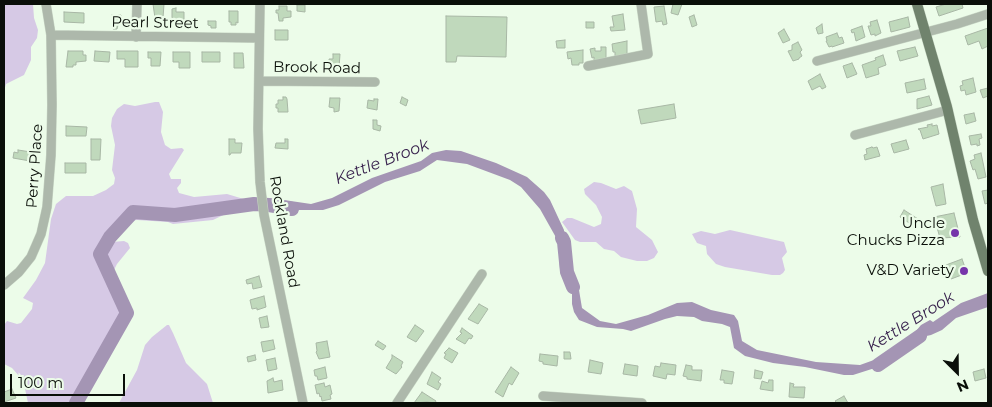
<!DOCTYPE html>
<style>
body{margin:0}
#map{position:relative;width:992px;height:407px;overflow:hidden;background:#ecfce9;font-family:Montserrat,sans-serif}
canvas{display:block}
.frame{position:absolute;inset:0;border:5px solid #0a0f09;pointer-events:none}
.north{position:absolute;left:932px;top:347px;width:50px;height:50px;-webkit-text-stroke:4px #ecfce9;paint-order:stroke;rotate:157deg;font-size:14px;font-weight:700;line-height:20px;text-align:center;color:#0a0f09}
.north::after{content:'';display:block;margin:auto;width:18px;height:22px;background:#0a0f09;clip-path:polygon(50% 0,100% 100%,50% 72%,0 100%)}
.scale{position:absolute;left:10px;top:374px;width:115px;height:22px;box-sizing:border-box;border:2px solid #0a0f09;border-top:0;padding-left:6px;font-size:15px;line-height:18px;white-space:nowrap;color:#0a0f09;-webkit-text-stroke:4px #ecfce9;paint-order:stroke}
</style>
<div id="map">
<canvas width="992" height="407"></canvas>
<div class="frame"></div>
<div class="north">N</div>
<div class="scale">100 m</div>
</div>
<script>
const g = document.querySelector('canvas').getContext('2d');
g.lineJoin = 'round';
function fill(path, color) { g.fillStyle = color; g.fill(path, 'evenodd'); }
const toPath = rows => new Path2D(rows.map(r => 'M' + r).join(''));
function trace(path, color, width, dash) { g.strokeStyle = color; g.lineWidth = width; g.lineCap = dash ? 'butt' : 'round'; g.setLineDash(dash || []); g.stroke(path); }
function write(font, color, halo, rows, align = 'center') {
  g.font = font + ' Montserrat,sans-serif'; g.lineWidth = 4.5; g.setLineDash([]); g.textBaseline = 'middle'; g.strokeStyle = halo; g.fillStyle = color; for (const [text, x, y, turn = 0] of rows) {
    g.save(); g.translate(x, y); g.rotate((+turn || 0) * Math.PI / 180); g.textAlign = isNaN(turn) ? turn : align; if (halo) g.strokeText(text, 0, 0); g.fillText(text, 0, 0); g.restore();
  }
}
fill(toPath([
 [4,4,33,4,34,18,38,30,37,38,31,47,31,60,24,75,6,84,4,91],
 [155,102,159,102,163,112,161,132,165,145,171,149,182,148,184,150,169,174,171,179,181,179,181,183,177,188,179,193,194,197,227,194,247,200,248,207,238,208,213,220,173,224,168,222,137,220,130,221,118,229,112,234,110,240,112,242,124,241,128,243,130,248,117,264,113,272,117,277,122,295,132,311,97,370,88,388,87,395,79,403,28,403,24,384,19,376,12,368,4,364,4,325,7,321,17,324,21,323,32,309,33,303,23,298,36,280,45,263,51,219,56,204,66,196,93,196,106,190,114,184,115,178,112,170,115,145,111,126,112,118,117,109,124,104,135,106],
 [594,182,601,183,616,189,624,186,632,191,637,209,636,227,652,240,658,252,654,258,647,261,637,261,621,257,614,251,604,249,596,242,580,242,575,240,562,222,567,218,572,218,594,227,601,224,602,217,596,205,585,194,584,189],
 [730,230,784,242,787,252,782,258,785,270,783,273,780,275,772,275,725,267,716,264,707,254,706,246,697,243,692,234,701,231,715,234],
 [167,325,169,325,173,333,186,363,207,384,213,403,119,403,137,370,145,345,152,337]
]), '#d6c9e5');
fill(toPath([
 [446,150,461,151,496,163,527,177,544,192,550,200,564,230,565,267,579,290,582,308,600,321,616,324,648,315,677,303,692,302,711,310,734,315,738,321,742,341,757,350,816,362,860,365,885,356,910,338,921,325,930,320,933,322,961,303,988,293,988,307,956,318,942,330,931,335,922,337,906,346,878,367,853,375,844,375,805,367,773,363,745,356,734,348,730,327,722,324,702,321,694,317,677,316,665,319,631,331,623,329,597,327,579,320,574,312,572,304,572,288,566,281,560,269,558,241,540,209,521,187,510,180,467,164,437,160,420,171,385,182,339,205,323,210,297,210,272,205,248,207,247,200,284,200,311,204,332,198,372,178,421,161,432,153]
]), '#a495b4');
trace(toPath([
 [562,238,564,242,567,272,573,287],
 [878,365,920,336],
 [76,403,127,313,100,254,110,237,133,212,175,215,254,204,269,205,292,209]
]), '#a495b4', 14);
const building = toPath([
 [153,4,164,4,163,18,155,18,153,4],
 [673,4,682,4,678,15,671,13,673,4],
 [946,4,962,4,963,8,939,16,936,7,946,4],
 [297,5,305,5,305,12,297,11,297,5],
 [279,6,287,6,287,11,291,11,291,17,283,18,283,21,279,21,278,13,276,13,276,10,279,10,279,6],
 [664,6,667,24,663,25,662,21,656,22,654,7,664,6],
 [176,8,176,12,184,12,184,21,180,21,180,23,172,22,172,9,176,8],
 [229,11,238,11,238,23,236,22,236,25,231,25,231,22,229,22,229,11],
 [64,12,84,13,84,23,64,22,64,12],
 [623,14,625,30,611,31,610,27,614,27,612,16,623,14],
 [112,15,121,15,121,23,118,25,117,29,113,29,112,15],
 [694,15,697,25,692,27,689,17,694,15],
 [446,16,507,17,506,57,457,56,456,62,446,62,446,16],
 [908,17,910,27,891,32,889,22,908,17],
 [877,20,881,33,875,36,875,34,871,35,868,26,871,26,870,22,877,20],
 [208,21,216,21,216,28,211,28,211,26,208,25,208,21],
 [586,22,594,22,594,28,586,28,586,22],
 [822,24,823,33,818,34,816,28,822,24],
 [862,26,865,37,856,41,854,32,852,33,851,30,862,26],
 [988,28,988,46,982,49,979,41,968,45,965,36,988,28],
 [784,29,790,40,783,43,778,33,784,29],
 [275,30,288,30,288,40,275,40,275,30],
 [837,33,839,38,842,37,844,43,832,47,832,46,829,47,826,41,827,41,826,37,837,33],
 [565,40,565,48,557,48,556,41,565,40],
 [627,41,627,55,615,56,615,52,613,52,612,44,627,41],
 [798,42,802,50,800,52,802,56,799,58,799,59,793,61,788,51,792,50,792,45,798,42],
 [601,47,606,47,606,59,594,61,594,57,592,58,590,49,595,48,595,51,601,51,601,47],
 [915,47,918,56,900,61,897,51,915,47],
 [583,50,583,63,579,63,579,65,572,65,571,58,568,59,567,52,583,50],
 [68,51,83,51,83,55,86,55,86,61,76,62,76,65,73,65,73,67,66,67,68,51],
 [95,51,110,52,109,62,94,61,95,51],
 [117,51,138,51,138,67,125,67,125,59,117,59,117,51],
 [148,52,161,52,160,66,151,66,151,58,148,58,148,52],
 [173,52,190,52,190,68,179,68,179,62,173,62,173,52],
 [202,52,220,52,220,62,202,62,202,52],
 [234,53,243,53,244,68,234,68,234,53],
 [333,54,340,54,339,68,336,68,336,70,329,68,329,59,333,59,333,54],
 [883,55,886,65,878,68,879,74,866,78,862,65,876,60,875,58,883,55],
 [852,63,857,74,847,78,843,66,852,63],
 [820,74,826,87,822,89,820,86,812,90,808,81,820,74],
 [973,78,976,92,966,95,965,90,961,91,960,86,963,85,962,81,973,78],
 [924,79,926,89,907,93,905,83,924,79],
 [988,88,988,96,983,98,980,90,988,88],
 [929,96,932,105,917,109,917,99,929,96],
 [283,97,286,97,287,99,288,112,278,112,278,108,276,108,276,104,278,104,278,100,283,100,283,97],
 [402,97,408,100,406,106,400,103,402,97],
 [330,98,340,98,339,111,334,112,334,108,329,107,330,98],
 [374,99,378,99,377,110,367,108,368,100,374,101,374,99],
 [674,104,676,118,641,124,638,110,674,104],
 [974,113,976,121,966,124,964,115,974,113],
 [373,120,377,120,377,125,381,126,380,131,373,129,373,120],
 [932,124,932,126,937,125,939,134,923,139,920,130,918,129,928,127,927,125,932,124],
 [66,126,87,127,86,136,66,136,66,126],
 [981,134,982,138,979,139,980,145,977,146,977,144,971,145,969,136,981,134],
 [91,139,101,139,100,160,91,160,91,139],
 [229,139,235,139,235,143,242,143,241,153,231,153,230,155,229,155,229,139],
 [285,139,288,139,288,149,275,148,276,143,285,143,285,139],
 [906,140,909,149,894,153,891,144,906,140],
 [872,147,873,148,877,147,880,156,865,160,864,155,867,154,866,149,872,147],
 [18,150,31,152,30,161,13,158,14,152,18,153,18,150],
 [981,153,986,177,978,179,975,169,973,170,970,161,975,159,974,155,981,153],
 [65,163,86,163,86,173,65,173,65,163],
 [943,184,946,204,936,206,931,187,943,184],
 [988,190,988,203,985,204,982,191,988,190],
 [904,210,918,219,914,226,900,217,904,210],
 [954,213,960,237,940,238,934,217,954,213],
 [962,259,967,273,951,279,946,265,962,259],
 [259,276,262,287,253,289,252,283,247,284,246,280,259,276],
 [264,296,266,307,257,310,257,308,252,309,250,300,264,296],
 [479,304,488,309,478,324,468,319,479,304],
 [267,316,269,327,261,328,259,318,267,316],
 [415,325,424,331,416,342,407,337,415,325],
 [462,328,473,336,471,339,469,338,465,344,456,339,462,333,460,332,462,328],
 [273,340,275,349,263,352,261,342,273,340],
 [327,341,330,357,319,359,316,352,317,351,316,343,327,341],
 [378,341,386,346,383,350,375,345,378,341],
 [449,348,458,353,452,363,444,358,446,354,444,353,449,348],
 [564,352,570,352,571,359,564,359,564,352],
 [540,354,558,356,557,366,543,364,543,362,539,361,540,354],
 [255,355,256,360,248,362,247,357,255,355],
 [392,355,403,362,401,366,402,367,396,374,386,368,392,358,392,355],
 [275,358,277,369,268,371,266,360,275,358],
 [590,360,603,363,601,374,588,372,590,360],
 [661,363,676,365,675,375,667,374,666,379,653,376,655,366,660,367,661,363],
 [625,364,638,366,637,376,623,374,625,364],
 [686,365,692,366,692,370,702,370,701,381,687,379,687,377,683,376,686,365],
 [325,367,327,378,318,380,317,376,315,376,314,370,325,367],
 [511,367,519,373,512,385,509,383,503,397,495,392,511,367],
 [984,369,986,378,975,381,973,372,984,369],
 [722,370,734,372,732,384,724,383,724,380,720,380,722,370],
 [755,370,763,372,761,379,754,378,755,370],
 [432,372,441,378,438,382,441,384,438,390,427,384,432,372],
 [273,378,274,382,282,380,283,390,268,393,267,381,273,378],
 [769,380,773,380,773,391,760,389,762,381,768,383,769,380],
 [324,383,325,387,330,385,332,394,330,395,331,399,322,401,321,396,320,397,319,393,317,394,315,385,324,383],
 [790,383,794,384,793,387,805,387,804,398,789,397,790,383],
 [12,389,16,398,4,402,4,392,12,389],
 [422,392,436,401,435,403,427,402,414,403,422,392],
 [844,396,848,403,837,403,835,401,844,396]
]);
fill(building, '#c0d9bc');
trace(building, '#a8b7a5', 1);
const minor = toPath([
 [260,4,258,129,260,182,264,215,303,403],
 [51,35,259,38],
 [136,37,137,4],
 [817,61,957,24,988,14],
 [588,66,648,54,641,4],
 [259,81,375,82],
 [855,135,948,110],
 [4,285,19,272,31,257,41,234,47,207,51,155,52,105,51,35,46,4],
 [543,396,642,403],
 [397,403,482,274]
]);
const major = toPath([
 [917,4,947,107,973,220,988,271]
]);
trace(minor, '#c8d6c5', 10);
trace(major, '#c8d6c5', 11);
trace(minor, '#adb8ab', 9);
trace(major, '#70836d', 10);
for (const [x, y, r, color] of [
 [955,233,5,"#7635aa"],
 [964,271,5,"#7635aa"]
]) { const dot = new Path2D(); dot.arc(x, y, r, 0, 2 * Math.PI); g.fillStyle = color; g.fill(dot); trace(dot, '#ecfce9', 2); }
write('15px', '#0a0f09', '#ecfce9', [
 ["Pearl Street",155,23,1],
 ["Brook Road",317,68,1],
 ["Perry Place",35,166,-86],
 ["Rockland Road",284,232,80]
]);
write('15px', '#0a0f09', '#ecfce9', [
 ["Uncle",945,224],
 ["Chucks Pizza",945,241],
 ["V&D Variety",954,271]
], 'right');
write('italic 16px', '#39234e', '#ecfce9', [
 ["Kettle Brook",382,162,-21],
 ["Kettle Brook",911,322,-32]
]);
</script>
